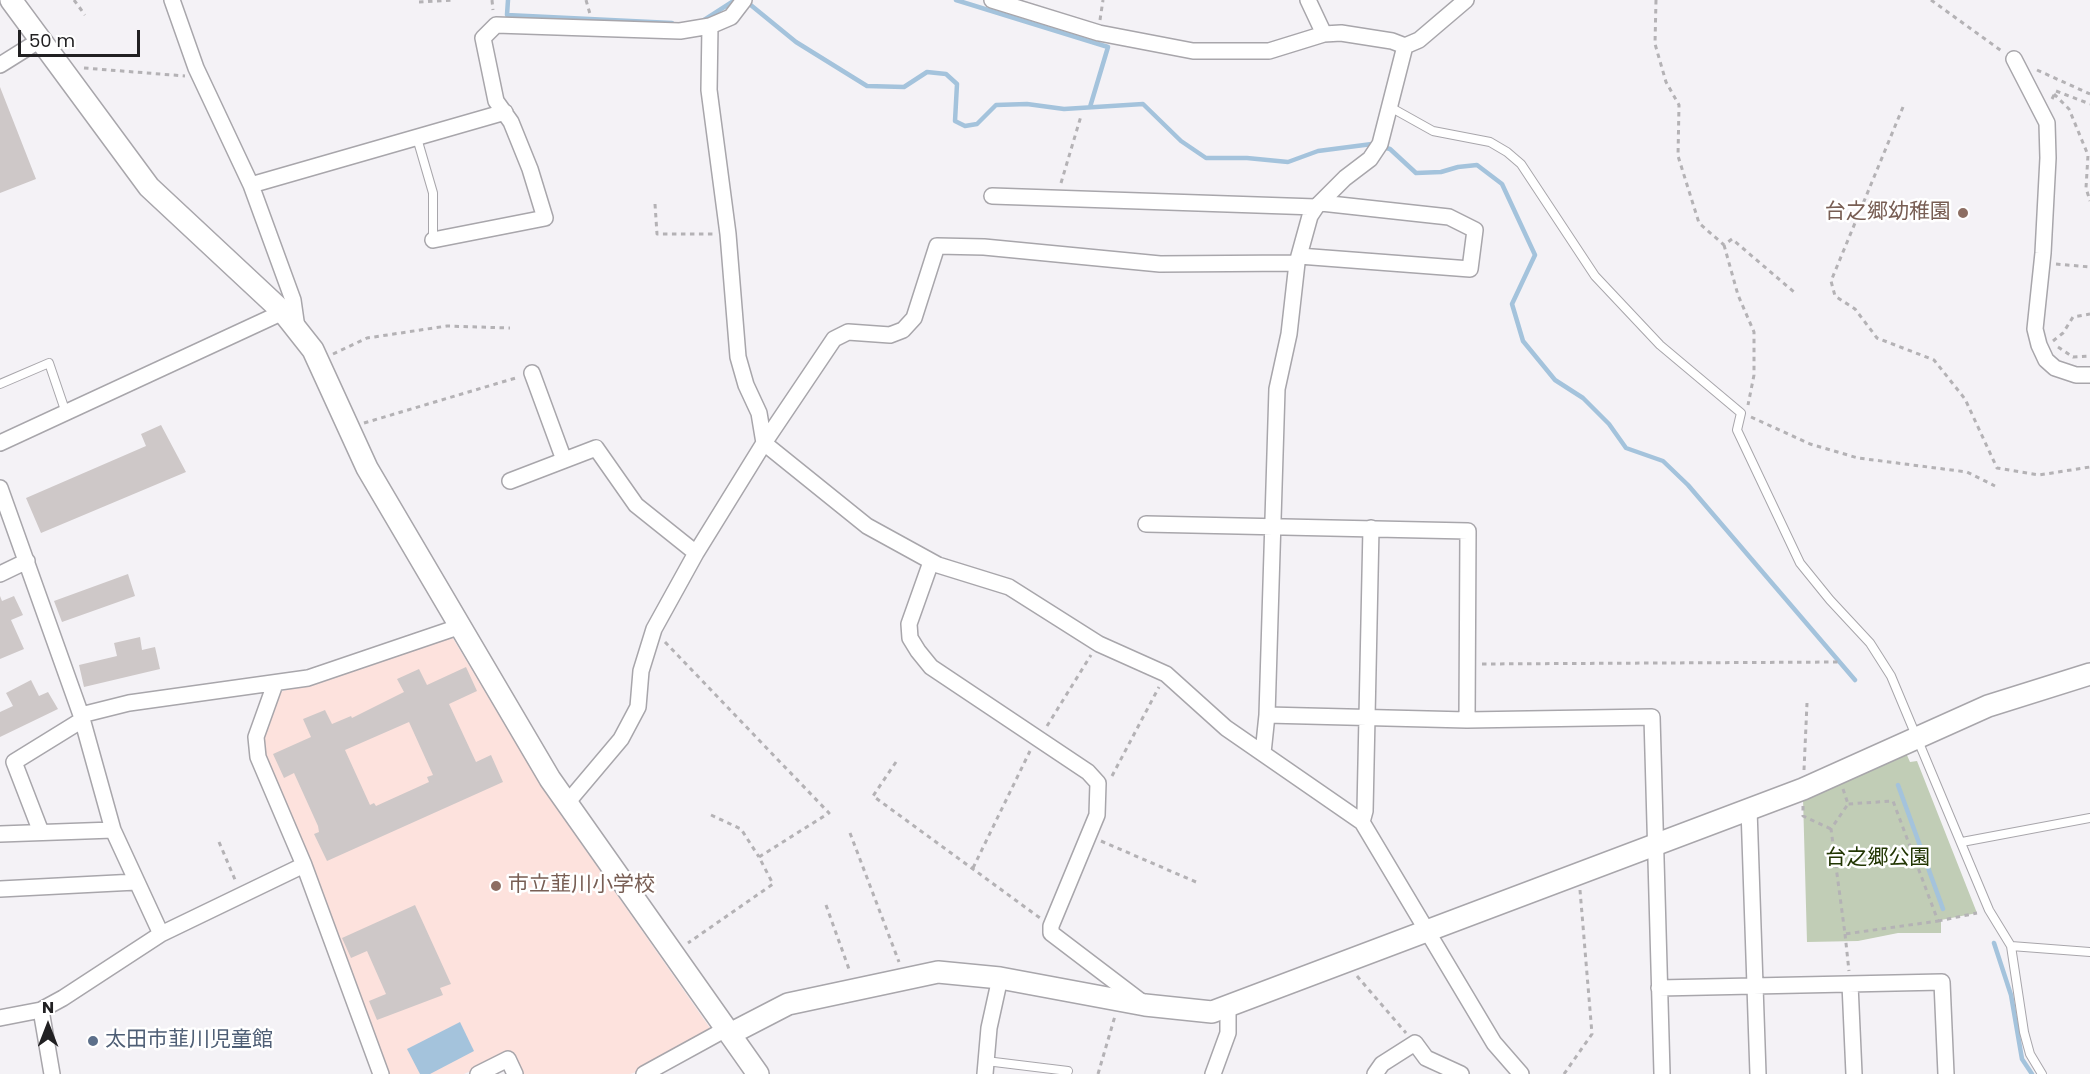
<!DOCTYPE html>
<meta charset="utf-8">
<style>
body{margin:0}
#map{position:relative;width:2090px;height:1074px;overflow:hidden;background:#f4f2f6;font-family:Poppins,sans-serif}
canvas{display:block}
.north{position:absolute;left:18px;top:996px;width:60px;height:60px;-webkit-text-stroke:4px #fff;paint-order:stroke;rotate:0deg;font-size:16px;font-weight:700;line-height:24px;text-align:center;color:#212022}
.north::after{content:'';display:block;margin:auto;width:21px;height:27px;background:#212022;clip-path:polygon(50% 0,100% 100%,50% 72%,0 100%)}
.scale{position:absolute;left:18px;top:30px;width:122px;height:27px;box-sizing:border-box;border:3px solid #212022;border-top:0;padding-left:8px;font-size:18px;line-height:21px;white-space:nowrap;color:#212022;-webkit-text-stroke:4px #fff;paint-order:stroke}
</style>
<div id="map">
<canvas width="2090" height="1074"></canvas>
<div class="north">N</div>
<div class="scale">50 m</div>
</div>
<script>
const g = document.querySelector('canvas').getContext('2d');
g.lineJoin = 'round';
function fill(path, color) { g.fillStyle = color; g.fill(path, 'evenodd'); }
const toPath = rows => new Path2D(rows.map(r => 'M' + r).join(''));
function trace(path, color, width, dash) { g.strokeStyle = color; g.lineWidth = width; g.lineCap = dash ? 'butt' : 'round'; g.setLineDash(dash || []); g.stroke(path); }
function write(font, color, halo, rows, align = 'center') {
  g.font = font + ' Poppins,"Noto Sans JP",sans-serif'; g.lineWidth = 5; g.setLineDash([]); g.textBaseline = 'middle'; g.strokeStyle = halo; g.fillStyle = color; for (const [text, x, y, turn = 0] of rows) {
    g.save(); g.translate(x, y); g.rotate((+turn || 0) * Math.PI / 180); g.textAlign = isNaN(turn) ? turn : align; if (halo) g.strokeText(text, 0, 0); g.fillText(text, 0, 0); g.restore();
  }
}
fill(toPath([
 [451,635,543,789,710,1028,640,1071,630,1074,520,1074,510,1054,464,1074,387,1074,262,754,262,737,277,693]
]), '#fde2dd');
fill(toPath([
 [1906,753,1910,762,1917,761,1977,913,1941,920,1941,933,1898,933,1858,941,1807,942,1803,798]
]), '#c1cdb6');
fill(toPath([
 [460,1022,474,1051,430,1074,420,1074,407,1049]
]), '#a4c3dc');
trace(toPath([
 [508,0,507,15,672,23],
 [956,0,1108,47,1090,107],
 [747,2,796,42,867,86,904,87,927,72,946,74,957,84,955,121,965,126,977,124,996,105,1027,104,1064,109,1143,104,1181,141,1206,158,1247,158,1288,162,1318,151,1372,144,1390,149,1416,173,1441,172,1458,167,1477,165,1502,184,1535,255,1512,304,1523,341,1555,380,1583,398,1609,424,1626,448,1663,461,1688,485,1855,680],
 [701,22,735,0],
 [1898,785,1943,909],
 [1994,943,2011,995,2022,1059,2032,1074]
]), '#a4c3dc', 4.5);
fill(toPath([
 [0,87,36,179,0,193],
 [161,425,186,472,41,533,26,498,146,446,141,434],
 [128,574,135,596,62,622,54,601],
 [0,596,2,601,14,596,23,615,11,620,24,649,0,659],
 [140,637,142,650,155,647,160,669,84,687,79,665,117,656,114,643],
 [466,667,477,691,449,704,476,762,491,755,503,782,327,861,314,834,319,832,318,826,294,773,284,778,273,754,311,737,303,719,325,710,332,724,351,716,352,718,404,692,397,679,419,669,427,685],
 [409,722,433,775,427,777,429,782,376,806,374,803,370,805,345,750],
 [31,680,39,696,48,692,58,709,0,737,0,712,13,706,6,693],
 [415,905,451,984,440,988,443,995,377,1020,369,1001,386,994,367,951,351,958,342,938]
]), '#cec8c8');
const lane = toPath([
 [1390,107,1433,131,1490,142,1507,152,1521,164,1595,276,1660,345,1741,413,1737,430,1800,563,1830,600,1870,643,1891,676,1989,910,2011,946,2024,1032,2030,1054,2042,1074],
 [417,138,433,193,433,240],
 [0,384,49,363,66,413],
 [1962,842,2090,818],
 [2011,946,2090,952],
 [986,1061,1068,1071]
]);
const street = toPath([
 [172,0,196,68,251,185,293,300,297,328],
 [992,0,1099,33,1193,51,1269,51,1324,34,1341,33,1392,41,1405,46,1419,40,1466,0],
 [1308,0,1324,34],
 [710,26,709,90,728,234,738,357,746,385,759,413,764,443,867,526,938,565,1009,587,1099,644,1166,674,1226,728,1362,822,1494,1043,1521,1074],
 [2014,59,2047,123,2048,158,2043,253,2035,329,2039,345,2046,360,2055,368,2076,375,2090,375],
 [0,65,40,40],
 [251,185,505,112],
 [992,196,1316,207],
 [433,240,545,218,530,169,511,122,496,101,483,38,496,25,680,31,710,26,731,17,744,0],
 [1299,256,1470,269,1475,230,1449,217,1321,203],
 [532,373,564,460],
 [0,443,283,312],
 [510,481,596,448,636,505,696,553],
 [0,488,81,715,113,830,161,934],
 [1146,524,1468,531,1467,720],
 [931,562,909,624,910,638,918,651,931,667,1088,772,1098,783,1097,815,1051,926,1051,933,1143,1003],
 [0,574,27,561],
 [275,684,256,737,258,757,304,865,381,1074],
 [81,715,129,703,308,678,461,626],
 [1267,715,1467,720,1652,717,1662,1073],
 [1263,753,1267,715,1277,389,1289,334,1297,263,1310,216,1316,207,1345,178,1370,159,1380,144,1405,46],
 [567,803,621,739,638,707,641,671,654,629,696,553,764,443,834,339,848,332,890,335,903,330,914,318,937,246,984,247,1160,264,1297,263],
 [1749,809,1758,1074],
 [1362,822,1365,811,1371,528],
 [41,832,14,762,82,720],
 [0,834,113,830],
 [0,889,136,882],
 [1850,984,1854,1074],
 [1659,988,1942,982,1946,1074],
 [41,1010,52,1074],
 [0,1018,41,1010,63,998,161,934,304,865],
 [478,1074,508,1059,515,1074],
 [644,1074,726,1029],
 [985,1074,989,1028,1000,978],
 [1213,1074,1228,1033,1228,1007],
 [1375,1074,1382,1064,1415,1043,1426,1058,1461,1074]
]);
const secondary = toPath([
 [11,0,149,187,283,312,313,350,367,468,550,779,758,1074],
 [730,1034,788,1004,938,972,1000,978,1145,1005,1212,1012,1803,789,1988,706,2090,674]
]);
trace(lane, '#a8a6ab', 10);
trace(street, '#a8a6ab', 18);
trace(secondary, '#a8a6ab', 24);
trace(toPath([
 [74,0,85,15],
 [492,0,493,10],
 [586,0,590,14],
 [1656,0,1655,44,1666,82,1679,105,1678,156,1699,223,1724,245,1732,239,1794,292],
 [1931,0,2003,52],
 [419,2,454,0],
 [1100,20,1103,0],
 [84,68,185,76],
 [2037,70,2090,94],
 [2054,94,2069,109,2088,155,2086,188,2090,201],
 [2052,99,2056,91,2090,104],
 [1903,107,1831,281,1835,296,1855,309,1877,338,1934,360,1965,399,1997,468,2039,475,2090,467],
 [1061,183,1081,116],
 [655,204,657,234,714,234],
 [1724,245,1738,295,1754,332,1754,375,1748,405],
 [2056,264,2090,267],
 [2053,341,2063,333,2073,317,2090,314],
 [2058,347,2073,357,2090,356],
 [333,354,367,338,447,326,510,328],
 [1751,417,1810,444,1858,458,1967,472,1995,486],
 [364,423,519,377],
 [665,642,829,813,759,857,773,884,688,943],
 [1482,664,1838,662],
 [1047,726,1091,655],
 [896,762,873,796,1040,918],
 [1804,770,1807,703],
 [1112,776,1159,687],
 [1843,789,1848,804,1831,829,1845,934,1938,921,1893,801,1848,804],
 [1803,806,1803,816,1831,829],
 [711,815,741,829,759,857],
 [850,833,899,962],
 [1101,841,1196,882],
 [219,842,236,882],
 [973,868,1030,751],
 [826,905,850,972],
 [1938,921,1977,913],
 [1845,934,1849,971],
 [1357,976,1406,1033],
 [1098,1074,1115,1016],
 [1564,1074,1592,1034,1580,890]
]), '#b4b2b5', 3, [4.5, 4.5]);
trace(lane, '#fff', 8);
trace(street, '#fff', 15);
trace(secondary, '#fff', 21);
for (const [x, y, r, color] of [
 [1963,213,6,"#8d6e63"],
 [496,886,6,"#8d6e63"],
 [93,1041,6,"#5c6f8a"]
]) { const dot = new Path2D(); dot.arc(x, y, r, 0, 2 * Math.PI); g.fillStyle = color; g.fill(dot); trace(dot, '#fff', 2); }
write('21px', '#785e54', '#fff', [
 ["台之郷幼稚園",1951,213],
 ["市立韮川小学校",508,886,"left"]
], 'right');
write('21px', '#223603', '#fff', [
 ["台之郷公園",1878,859]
]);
write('21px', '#4e5e75', '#fff', [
 ["太田市韮川児童館",105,1041]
], 'left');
</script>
